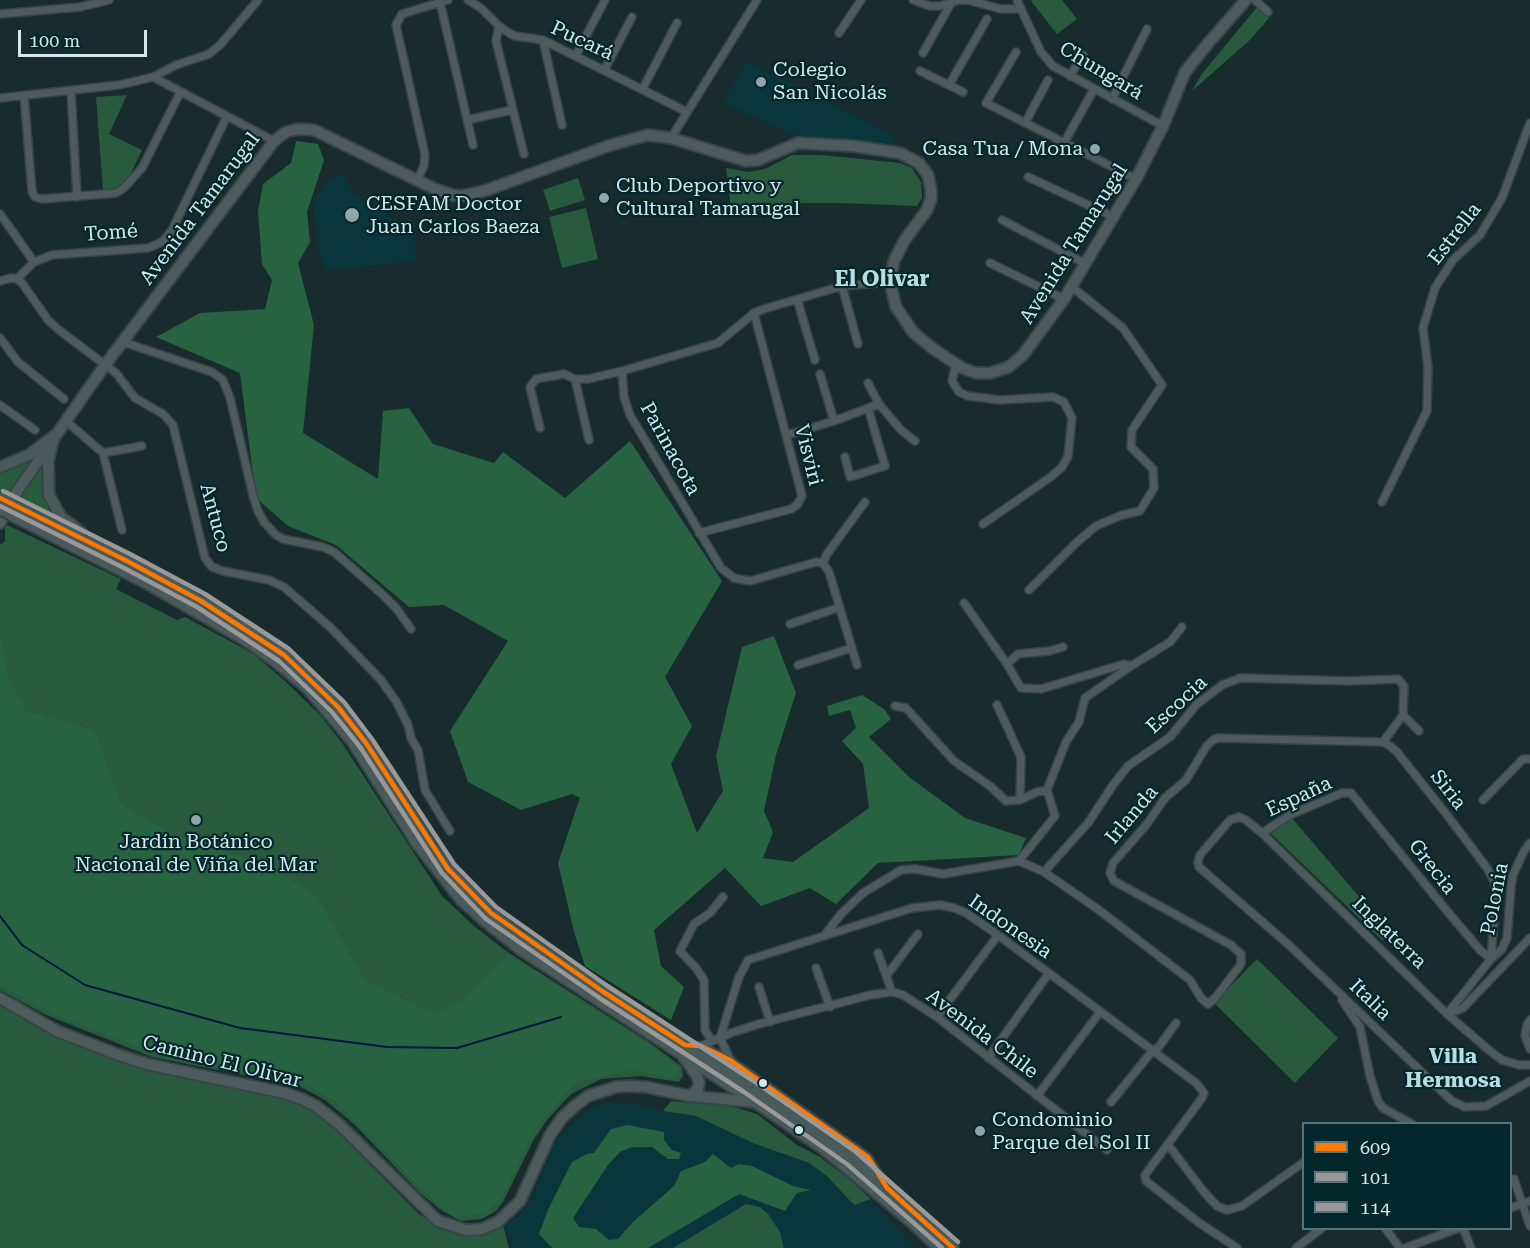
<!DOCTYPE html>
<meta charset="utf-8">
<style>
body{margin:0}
#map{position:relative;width:1530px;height:1248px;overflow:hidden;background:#182b2d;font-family:"Roboto Serif",serif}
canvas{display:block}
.legend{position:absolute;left:1302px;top:1122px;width:210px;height:108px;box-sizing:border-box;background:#03272c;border:2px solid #577478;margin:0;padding:8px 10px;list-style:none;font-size:18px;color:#d4e7e9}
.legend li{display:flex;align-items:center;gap:12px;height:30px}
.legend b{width:30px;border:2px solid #577478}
.scale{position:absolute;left:18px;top:30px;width:129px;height:27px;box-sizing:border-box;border:3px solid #d4e7e9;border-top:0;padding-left:8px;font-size:18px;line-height:21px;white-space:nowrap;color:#d4e7e9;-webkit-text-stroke:4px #03272c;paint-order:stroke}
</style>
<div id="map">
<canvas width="1530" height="1248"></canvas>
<ul class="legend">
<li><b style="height:8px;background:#ff7800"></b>609</li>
<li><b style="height:8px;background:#999"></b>101</li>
<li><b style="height:8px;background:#999"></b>114</li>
</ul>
<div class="scale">100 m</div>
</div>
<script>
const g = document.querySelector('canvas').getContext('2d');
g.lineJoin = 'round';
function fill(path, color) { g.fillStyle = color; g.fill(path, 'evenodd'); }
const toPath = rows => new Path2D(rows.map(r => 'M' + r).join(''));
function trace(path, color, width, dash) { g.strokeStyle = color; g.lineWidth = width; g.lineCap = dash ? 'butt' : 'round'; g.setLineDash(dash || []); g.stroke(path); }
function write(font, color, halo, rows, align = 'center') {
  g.font = font + ' "Roboto Serif",serif'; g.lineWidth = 4.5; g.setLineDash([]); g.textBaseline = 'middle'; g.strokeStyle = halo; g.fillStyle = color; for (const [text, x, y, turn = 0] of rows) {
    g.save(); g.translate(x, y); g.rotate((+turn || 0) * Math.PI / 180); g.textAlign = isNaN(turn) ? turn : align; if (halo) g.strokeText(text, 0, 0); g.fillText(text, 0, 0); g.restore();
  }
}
fill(toPath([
 [746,61,895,136,891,145,793,135,723,103],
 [344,172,354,195,414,230,416,261,326,271,319,255,314,201,325,182],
 [605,1103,630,1103,663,1111,696,1116,753,1143,809,1163,827,1176,853,1205,871,1199,900,1229,914,1248,512,1248,505,1224,519,1217,534,1194,553,1144,568,1127,592,1107]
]), '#08363c');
fill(toPath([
 [1033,0,1062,0,1077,19,1057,34,1031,1],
 [1257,7,1269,18,1251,39,1192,91,1201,75],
 [127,95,109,134,142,150,127,182,116,190,103,191,96,97],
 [792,155,822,155,900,163,912,168,921,182,922,198,917,206,843,203,794,203,732,217,726,168,749,172,765,169],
 [578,178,585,200,550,211,543,190],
 [586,208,598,259,562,268,549,217],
 [36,456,9,496,0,491,0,471],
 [46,460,57,518,19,499],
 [5,524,121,579,116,589,177,620,185,617,252,653,284,680,321,716,342,743,442,896,474,926,506,951,649,1042,682,1067,683,1076,679,1082,641,1076,601,1079,571,1094,548,1119,534,1139,503,1202,496,1211,482,1219,461,1221,442,1211,420,1193,354,1124,325,1100,299,1086,152,1057,46,1015,0,990,0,545,5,541],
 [1291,817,1391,934,1383,941,1268,831],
 [1257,959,1338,1038,1295,1083,1214,1003],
 [0,1003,57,1035,111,1059,157,1073,290,1098,324,1118,419,1214,446,1231,478,1233,503,1225,509,1248,0,1248],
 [671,1101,731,1106,757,1114,797,1145,820,1157,848,1178,871,1199,854,1205,827,1176,809,1163,753,1143,696,1116,663,1111],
 [746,1204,760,1207,768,1214,780,1232,784,1248,673,1248]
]), '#285b3d');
fill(toPath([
 [296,141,318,144,324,160,307,212,310,242,298,263,314,325,303,433,378,479,383,411,409,408,433,444,494,463,503,452,565,498,630,441,722,581,665,677,692,726,671,764,697,833,723,791,716,756,742,647,774,636,796,693,776,755,764,811,773,832,763,858,793,862,869,808,863,764,842,741,856,728,850,710,829,716,827,706,862,695,884,709,891,719,869,737,909,777,965,818,1026,838,1019,855,878,863,836,904,810,888,761,906,725,868,654,930,661,966,684,987,671,1020,585,966,574,932,558,863,580,798,572,794,521,810,468,782,450,731,508,641,444,605,409,607,336,545,288,526,256,498,240,373,156,337,200,313,265,309,272,280,262,264,258,211,263,184,291,163],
 [0,633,7,675,26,711,94,730,121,805,173,835,262,863,317,896,364,980,433,1014,465,999,509,955,648,1044,679,1068,675,1079,633,1070,576,1082,535,1128,501,1199,486,1213,455,1217,433,1200,335,1101,302,1083,151,1052,54,1014,0,985],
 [627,1125,664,1132,664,1140,672,1150,681,1153,679,1159,668,1159,652,1147,632,1147,620,1152,608,1165,573,1218,579,1227,596,1229,609,1240,618,1239,633,1222,674,1186,681,1171,705,1162,713,1154,731,1168,738,1164,752,1166,793,1186,811,1190,797,1193,785,1211,739,1194,648,1248,552,1248,539,1234,548,1210,572,1162,587,1154,594,1153,611,1129]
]), '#286341');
trace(toPath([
 [0,916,22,945,85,985,240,1028,387,1047,457,1048,561,1017]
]), '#02143f', 2);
const street = toPath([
 [468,0,481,8,499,26,509,33,515,36,543,40,687,112],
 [913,0,930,6,940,6,960,0,968,0,1001,9,1021,9],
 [1017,0,1041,52,1053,66,1163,126],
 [1255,0,1268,12],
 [440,2,473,145],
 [0,14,80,7,109,0],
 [499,26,496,41,524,154],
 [839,33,861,0],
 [543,40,562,125],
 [1016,52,986,103,1136,179],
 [923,53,951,3],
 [576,55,605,0],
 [605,69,632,17],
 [920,71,963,92],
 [1070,76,1083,55],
 [153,77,274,141],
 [949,85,987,19],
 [643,88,677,23],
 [71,91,77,197],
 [24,95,32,191,35,197,42,199,116,193,124,188,142,168,180,93],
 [0,98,119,85,153,77,176,65,209,54,221,44,258,0],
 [1112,99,1147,29],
 [467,120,512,110],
 [1025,123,1048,80],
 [671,138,757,0],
 [1064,143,1094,89],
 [1028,177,1114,217],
 [417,180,424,166,425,155,396,25,402,14,448,0],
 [0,214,34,262],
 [1002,220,1086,264],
 [990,263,1064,299],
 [17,279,22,283,48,320,59,330,116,373,135,398,163,414,173,425,205,558,212,567,223,571,269,580,284,587,330,627,380,679,396,701,408,725,411,738,418,750,425,790,450,831],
 [0,281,11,278,17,279,34,262,52,255,148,248,162,242,172,230,227,116],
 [842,286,858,344],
 [797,299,815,360],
 [0,338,18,362,64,399],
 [123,342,212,372,223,380,230,398,254,499,258,511,264,522,276,535,283,539,323,547,334,552,382,594,396,608,411,629],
 [956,364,952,381,959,392,968,396,1000,400,1053,397,1064,402,1072,418,1068,456,1062,467,1052,476,983,524],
 [622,371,624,397,630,415,721,568,734,578,750,581,816,562,823,563,829,572,857,665],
 [820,374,834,421],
 [575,379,589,440],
 [868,383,879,404,901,430,915,441],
 [0,405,35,430],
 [66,421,103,453,122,530],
 [540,428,530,387,536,379,564,374,575,379,588,379,622,371,718,343,754,313,764,309,842,286,890,282],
 [787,435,834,421,879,404],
 [103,453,142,446],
 [845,457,850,477,885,466,868,408],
 [1382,502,1427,411,1428,367,1423,328,1435,288,1453,260,1480,235,1502,198,1530,123],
 [699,533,791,509,797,505,802,496,754,313],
 [823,563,827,554,865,502],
 [1029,590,1076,543,1096,526,1122,515,1140,511,1154,488,1153,469,1131,447,1132,430,1162,385,1123,328,1072,287],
 [790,624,840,607],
 [1007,664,1018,654,1049,651,1063,647],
 [798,665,852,648],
 [1131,666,1170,642,1182,627],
 [997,705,1021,757,1020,800],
 [895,706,906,708,954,761,990,786,1006,801,1020,800,1037,792,1047,790,1066,742,1079,722,1085,698,1131,666,1124,664,1041,689,1021,688,1007,664,964,603],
 [1403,715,1419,731],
 [1483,800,1523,759,1530,759],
 [1262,833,1290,815,1342,793,1351,793,1447,911,1480,950,1491,959,1502,949,1507,938,1511,887,1513,875,1524,851,1530,843],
 [1019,861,1055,816,1047,790],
 [1044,872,1088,823,1113,785,1128,766,1170,737,1196,705,1222,685,1240,678,1350,681,1398,679,1404,686,1403,715,1383,742],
 [824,936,841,914,863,893,901,870,915,869,943,874,1019,861,1044,872,1099,910,1190,980,1201,998,1208,1004,1216,997,1241,964,1241,954,1231,945,1114,881,1110,873,1113,863,1147,824,1165,798,1186,780,1206,747,1213,740,1218,738,1383,742,1390,746,1397,752,1447,815,1487,868,1494,881,1496,891,1491,959,1447,1014],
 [878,953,892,992],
 [816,968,830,1007],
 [887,975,918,934],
 [759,987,770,1022],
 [1342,1000,1360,1027,1370,1076,1378,1101,1383,1108,1412,1124],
 [1447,1014,1463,1008,1530,938],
 [937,1017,998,935],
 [1530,1020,1527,1025,1525,1036,1530,1049],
 [720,1038,739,977,748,960,912,908,940,905,954,908,966,913,998,935,1196,1083,1204,1093,1202,1098,1145,1175,1146,1181,1198,1222,1237,1248],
 [720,1038,730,1059],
 [712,1041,705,1030,704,980,696,968,680,951,694,924,710,913,723,897],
 [688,1045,701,1046,731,1033,759,1024,870,995,892,992,903,995,937,1017,1107,1150],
 [701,1046,730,1060,868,1157,884,1183],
 [988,1058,1049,973],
 [1530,1065,1519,1065,1502,1060,1490,1051,1447,1014,1262,833,1246,820,1239,817,1230,820,1200,855,1198,862,1199,867,1289,945,1452,1101,1465,1107,1486,1106,1530,1081],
 [1037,1096,1100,1012],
 [1111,1102,1153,1050,1158,1048,1176,1023],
 [1169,1146,1204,1192,1217,1206,1227,1210,1242,1206,1304,1162],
 [1514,1179,1530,1226],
 [1510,1208,1530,1201],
 [1385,1228,1400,1248],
 [1463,1228,1471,1248],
 [1296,1248,1322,1228],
 [1405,1248,1459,1228]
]);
const secondary = toPath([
 [0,523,18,490,105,365,274,141,286,132,298,129,314,130,433,188,452,195,461,196,484,191,611,145,648,135,671,138,746,161,758,160,798,143,853,146,900,153,919,163,928,175,931,190,931,199,927,210,904,241,894,261,890,282,896,307,913,332,932,348,962,368,976,373,990,373,1009,367,1023,355,1064,299,1136,179,1163,126,1185,72,1210,41,1246,0],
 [0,998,57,1031,119,1055,147,1064,285,1093,302,1099,316,1106,340,1125,438,1221,466,1230,482,1229,498,1222,520,1201,550,1135,562,1118,576,1105,588,1096,616,1087,629,1086,646,1087,690,1096,755,1102],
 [683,1056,697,1076,699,1082,698,1089,690,1096]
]);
const primary = toPath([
 [54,436,48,461,49,495,61,517,81,532],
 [0,467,29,455,54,436],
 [19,508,127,561,201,601,284,655,317,685,338,707,366,743,430,844,448,869,491,913,517,933,602,991,748,1086,852,1158,953,1248],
 [15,517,146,583,245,640,276,662,307,688,352,741,418,845,461,900,485,921,521,950,755,1102,825,1150,909,1220,939,1248]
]);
trace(street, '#374547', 10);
trace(secondary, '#374547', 14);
trace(primary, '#374547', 14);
trace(street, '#4e5b5c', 7);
trace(secondary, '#4e5b5c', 10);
trace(primary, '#485a5a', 10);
const primaryBridge = toPath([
 [0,498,19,508],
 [0,509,15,517]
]);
trace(primaryBridge, '#374547', 14, []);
trace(primaryBridge, '#485a5a', 10);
trace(toPath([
 [0,498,127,561,201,601,284,655,338,707,366,743,448,869,491,913,602,991,685,1045,701,1046,730,1060,868,1157,887,1188,953,1248]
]), '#ff7800', 4.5);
trace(toPath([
 [0,506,124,568,197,607,279,661,332,712,360,747,442,873,486,919,598,997,744,1092,847,1164,942,1248]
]), '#999', 4.5);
trace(toPath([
 [3,491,130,554,205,594,289,649,344,702,372,739,454,864,496,907,606,985,752,1080,856,1152,958,1242]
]), '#999', 4.5);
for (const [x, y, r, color] of [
 [761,82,6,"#92a5a7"],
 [1095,149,6,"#92a5a7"],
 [604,198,6,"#92a5a7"],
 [352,215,8,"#92a5a7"],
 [196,820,6,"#92a5a7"],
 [763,1083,5,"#d4e7e9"],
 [799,1130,5,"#d4e7e9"],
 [980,1131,6,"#92a5a7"]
]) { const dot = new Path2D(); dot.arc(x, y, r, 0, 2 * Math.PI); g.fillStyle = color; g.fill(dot); trace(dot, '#03272c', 2); }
write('20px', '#d4e7e9', '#03272c', [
 ["Pucará",582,41,25],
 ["Chungará",1101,71,31],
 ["Avenida Tamarugal",200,209,-53],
 ["Tomé",111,233,-4],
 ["Estrella",1455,234,-52],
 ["Avenida Tamarugal",1074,244,-58],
 ["Parinacota",670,449,61],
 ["Visviri",808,455,76],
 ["Antuco",215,518,75],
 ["Escocia",1177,705,-43],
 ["Siria",1448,790,52],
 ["España",1299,797,-25],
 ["Irlanda",1132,815,-50],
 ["Grecia",1432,867,52],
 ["Polonia",1495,899,-79],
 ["Indonesia",1010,927,35],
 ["Inglaterra",1389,933,44],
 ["Italia",1370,1000,44],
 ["Avenida Chile",982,1034,37],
 ["Camino El Olivar",222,1062,14]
]);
write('20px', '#d4e7e9', '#03272c', [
 ["Colegio",773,70],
 ["San Nicolás",773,93],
 ["Casa Tua / Mona",1083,149,"right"],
 ["Club Deportivo y",616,186],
 ["Cultural Tamarugal",616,209],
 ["CESFAM Doctor",366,204],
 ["Juan Carlos Baeza",366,227],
 ["Jardín Botánico",196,842,"center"],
 ["Nacional de Viña del Mar",196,865,"center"],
 ["Condominio",992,1120],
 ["Parque del Sol II",992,1143]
], 'left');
write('bold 21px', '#b7dde2', '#03272c', [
 ["Villa",1453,1057],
 ["Hermosa",1453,1081]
]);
write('bold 22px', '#b7dde2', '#03272c', [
 ["El Olivar",882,280]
]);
</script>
